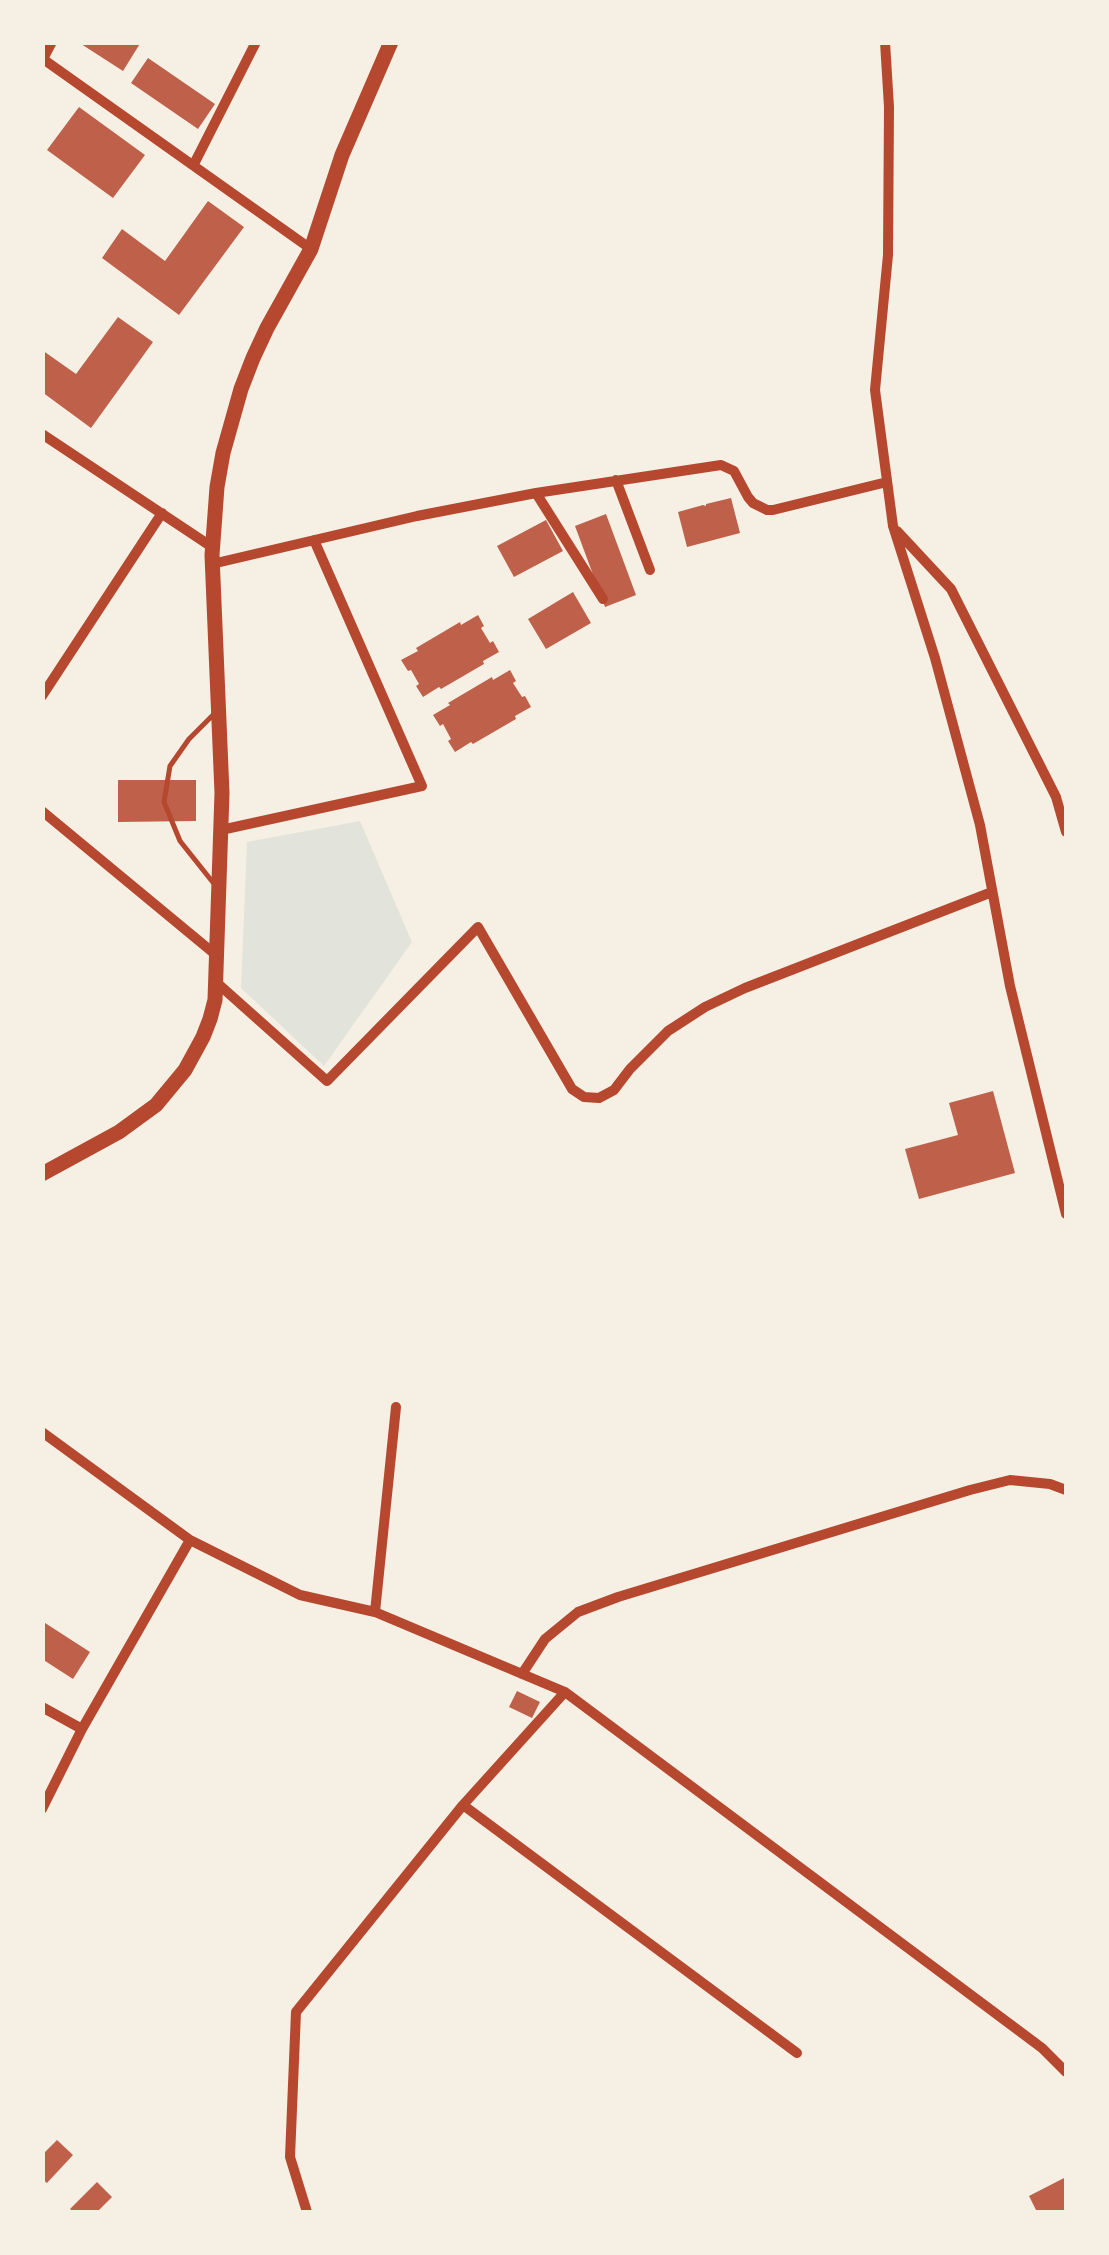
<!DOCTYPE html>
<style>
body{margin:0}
#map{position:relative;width:1109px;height:2255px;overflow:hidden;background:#f6efe4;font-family:"Alegreya Sans",sans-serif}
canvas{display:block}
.frame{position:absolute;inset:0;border:45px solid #f6efe4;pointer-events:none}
</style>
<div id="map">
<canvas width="1109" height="2255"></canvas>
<div class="frame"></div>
</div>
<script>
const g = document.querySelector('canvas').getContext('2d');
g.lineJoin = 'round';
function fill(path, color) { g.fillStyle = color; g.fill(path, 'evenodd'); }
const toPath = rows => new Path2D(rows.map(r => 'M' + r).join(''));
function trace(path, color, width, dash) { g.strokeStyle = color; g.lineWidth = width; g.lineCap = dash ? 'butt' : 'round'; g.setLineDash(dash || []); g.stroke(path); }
fill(toPath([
 [360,821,412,942,324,1066,241,988,247,842]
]), '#e2e4dc');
fill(toPath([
 [78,42,141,42,123,71],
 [148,58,215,104,198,129,131,83],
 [79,107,145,155,113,198,47,150],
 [208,201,244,227,179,315,102,258,122,229,165,261],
 [118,317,153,342,91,428,42,392,42,350,76,374],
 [731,498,740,533,687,547,678,512,703,505,706,506,706,504],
 [606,514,636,595,605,607,575,526],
 [546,520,563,551,514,577,497,546],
 [573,592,591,623,546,649,528,619],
 [478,615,484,626,481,628,490,643,493,641,499,652,483,661,484,664,441,689,439,687,423,697,416,686,419,684,411,670,408,671,401,660,418,651,416,648,460,622,461,625],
 [510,670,516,681,513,683,522,697,525,696,531,707,515,716,516,719,473,744,471,742,455,752,448,741,451,739,443,724,440,726,433,715,450,705,448,703,492,677,493,680],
 [118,780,196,780,196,821,118,822],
 [993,1091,1015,1173,919,1199,905,1149,958,1135,949,1103],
 [42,1621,90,1652,73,1679,42,1659],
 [517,1691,540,1702,532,1718,509,1707],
 [57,2140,73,2155,47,2183,42,2179,42,2155],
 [1066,2177,1066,2212,1037,2212,1029,2196],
 [97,2182,112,2197,97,2212,74,2212,70,2209]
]), '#bf614a');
trace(toPath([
 [214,714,189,739,170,766,164,802,180,841,215,885]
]), '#b5482f', 5);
trace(toPath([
 [52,42,43,59,311,249],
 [885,42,889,107,888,255,875,390,893,526,935,658,980,825,1010,986,1066,1214],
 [194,164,256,42],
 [42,434,212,547],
 [616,480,650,570],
 [536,493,603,599],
 [897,531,951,589,1056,797,1066,832],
 [212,564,417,516,536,493,721,465,734,471,748,497,753,503,767,510,773,510,887,482],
 [42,696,162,513],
 [42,811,216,955],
 [221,830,422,786,314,540],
 [216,982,327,1081,478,927,572,1089,584,1097,599,1098,614,1090,630,1069,668,1031,705,1007,745,988,992,892],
 [42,1432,190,1540,300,1595,375,1612,565,1692,1042,2048,1066,2072],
 [375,1612,396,1407],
 [522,1674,545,1639,578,1612,618,1597,970,1490,1010,1480,1050,1484,1066,1490],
 [42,1707,82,1729,42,1809],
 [82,1729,190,1540],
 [463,1805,797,2053],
 [307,2212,290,2157,296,2012,463,1805,565,1692]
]), '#b5482f', 10);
trace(toPath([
 [42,1174,119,1132,156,1105,185,1070,203,1037,210,1019,215,1000,222,793,212,555,217,487,223,453,241,389,253,358,267,328,311,249,342,155,391,42]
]), '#b5482f', 15);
</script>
